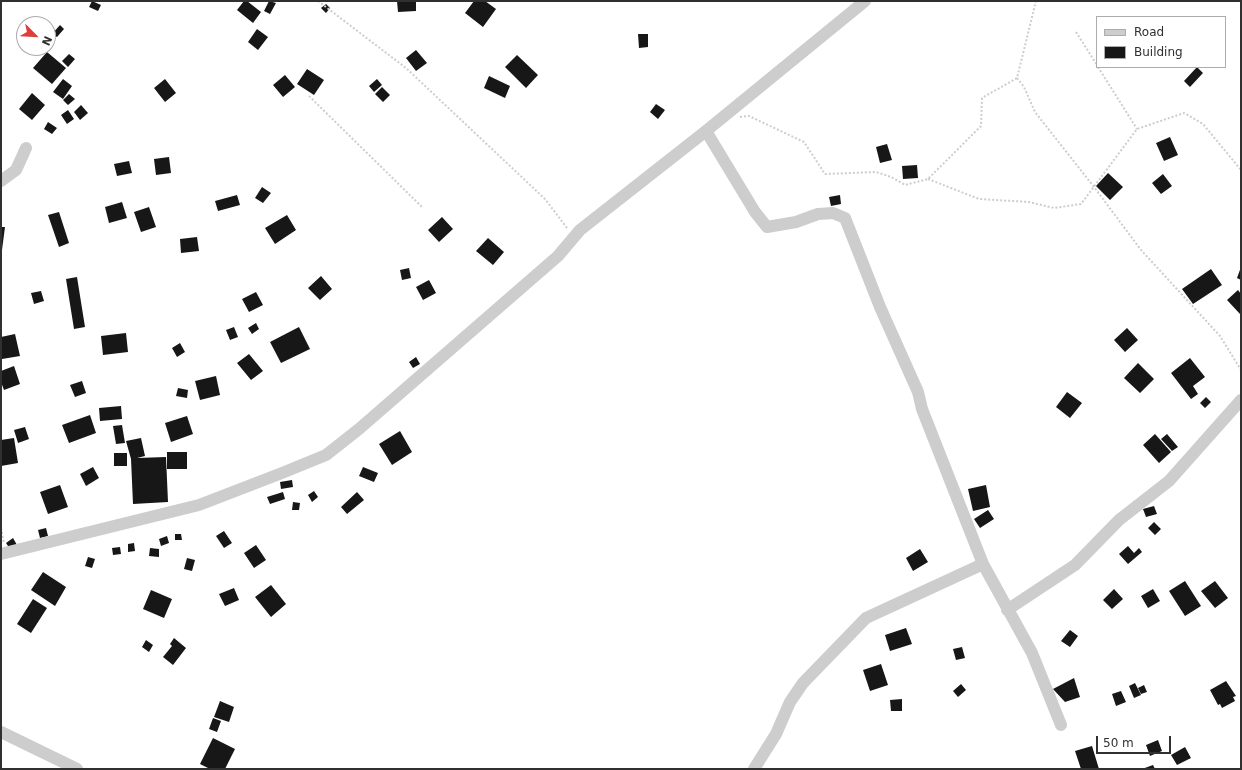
<!DOCTYPE html>
<style>
body{margin:0}
#map{position:relative;width:1242px;height:770px;overflow:hidden;background:#fff;font-family:"DejaVu Sans",sans-serif}
canvas{display:block}
.frame{position:absolute;inset:0;border:2px solid #303030;pointer-events:none}
.legend{position:absolute;left:1096px;top:16px;width:130px;height:52px;box-sizing:border-box;background:#fff;border:1px solid #acacac;margin:0;padding:5px 7px;list-style:none;font-size:12px;color:#303030}
.legend li{display:flex;align-items:center;gap:8px;height:20px}
.legend b{width:20px;border:1px solid #acacac}
.north{position:absolute;left:16px;top:16px;width:40px;height:40px;box-sizing:border-box;background:#fff;border:1px solid #acacac;border-radius:50%;rotate:114deg;font-size:11px;font-weight:700;line-height:16px;text-align:center;color:#303030}
.north::after{content:'';display:block;margin:auto;width:14px;height:18px;background:#df3c3a;clip-path:polygon(50% 0,100% 100%,50% 72%,0 100%)}
.scale{position:absolute;left:1096px;top:736px;width:75px;height:18px;box-sizing:border-box;border:2px solid #303030;border-top:0;padding-left:5px;font-size:12px;line-height:14px;white-space:nowrap;color:#303030;-webkit-text-stroke:3px #fff;paint-order:stroke}
</style>
<div id="map">
<canvas width="1242" height="770"></canvas>
<div class="frame"></div>
<ul class="legend">
<li><b style="height:5px;background:#cdcdcd"></b>Road</li>
<li><b style="height:11px;background:#171717"></b>Building</li>
</ul>
<div class="north">N</div>
<div class="scale">50 m</div>
</div>
<script>
const g = document.querySelector('canvas').getContext('2d');
g.lineJoin = 'round';
function fill(path, color) { g.fillStyle = color; g.fill(path, 'evenodd'); }
const toPath = rows => new Path2D(rows.map(r => 'M' + r).join(''));
function trace(path, color, width, dash) { g.strokeStyle = color; g.lineWidth = width; g.lineCap = dash ? 'butt' : 'round'; g.setLineDash(dash || []); g.stroke(path); }
fill(toPath([
 [92,1,101,5,98,11,89,7],
 [244,1,247,1,261,12,253,23,237,10],
 [269,1,276,3,270,14,264,11],
 [397,1,416,1,416,11,398,12],
 [474,1,485,1,496,9,483,27,465,13],
 [326,4,330,8,326,13,321,8],
 [60,25,64,29,57,37,52,34],
 [257,29,268,37,258,50,248,42],
 [638,34,648,34,648,47,639,48],
 [416,50,427,63,416,71,406,58],
 [47,52,66,68,52,84,33,68],
 [69,54,75,59,68,67,62,61],
 [517,55,538,75,526,88,505,67],
 [1197,67,1203,73,1190,87,1184,81],
 [307,69,324,80,314,95,297,84],
 [285,75,295,87,283,97,273,85],
 [489,76,510,86,505,98,484,88],
 [63,79,72,86,63,99,53,92],
 [165,79,176,93,165,102,154,88],
 [377,79,382,85,374,92,369,86],
 [382,87,390,95,383,102,375,94],
 [32,93,45,105,32,120,19,109],
 [69,94,75,99,68,105,63,100],
 [656,104,665,110,658,119,650,112],
 [81,105,88,113,80,120,74,112],
 [68,110,74,119,67,124,61,115],
 [48,122,57,128,52,134,44,129],
 [1170,137,1178,155,1164,161,1156,143],
 [887,144,892,160,880,163,876,147],
 [169,157,171,173,156,175,154,159],
 [129,161,132,173,117,176,114,164],
 [917,165,918,178,903,179,902,166],
 [1108,173,1123,187,1110,200,1096,186],
 [1163,174,1172,186,1161,194,1152,183],
 [262,187,271,193,263,203,255,198],
 [237,195,240,205,218,211,215,201],
 [840,195,841,204,831,206,829,197],
 [122,202,127,218,109,223,105,207],
 [149,207,156,227,141,232,134,212],
 [59,212,69,243,59,247,48,215],
 [287,215,296,230,275,244,265,228],
 [442,217,453,229,439,242,428,230],
 [1,227,5,227,2,250,1,250],
 [197,237,199,251,181,253,180,239],
 [488,238,504,252,493,265,476,251],
 [1241,267,1241,280,1237,278],
 [409,268,411,278,402,280,400,270],
 [1211,269,1222,285,1193,304,1182,289],
 [321,276,332,289,320,300,308,288],
 [77,277,85,327,74,329,66,279],
 [429,280,436,293,423,300,416,287],
 [1238,290,1241,294,1240,314,1227,300],
 [41,291,44,301,34,304,31,293],
 [256,292,263,305,249,312,242,299],
 [256,323,259,329,252,334,248,328],
 [234,327,238,337,230,340,226,330],
 [299,327,310,349,281,363,270,342],
 [1127,328,1138,340,1125,352,1114,340],
 [126,333,128,352,103,355,101,336],
 [15,334,20,356,2,359,1,337],
 [180,343,185,352,177,357,172,348],
 [249,354,263,371,251,380,237,363],
 [416,357,420,364,413,368,409,362],
 [1190,358,1205,377,1193,386,1198,394,1191,399,1171,373],
 [1138,363,1154,379,1140,393,1124,378],
 [14,366,20,384,4,390,1,382,1,371],
 [216,376,220,395,200,400,195,381],
 [82,381,86,393,75,397,70,385],
 [178,388,188,390,187,398,176,396],
 [1067,392,1082,403,1070,418,1056,407],
 [1206,397,1211,402,1205,408,1200,403],
 [121,406,122,419,100,421,99,408],
 [90,415,96,433,69,443,62,425],
 [187,416,193,434,171,442,165,423],
 [122,425,125,443,116,444,113,426],
 [25,427,29,439,18,443,14,430],
 [400,431,412,452,392,465,379,444],
 [1155,434,1171,452,1159,463,1143,445],
 [1167,434,1178,447,1172,451,1161,439],
 [14,438,18,463,1,466,1,440],
 [141,438,145,456,137,458,166,457,168,502,133,504,131,459,126,441],
 [167,452,187,452,187,469,167,469],
 [114,453,127,453,127,466,114,466],
 [93,467,99,478,86,486,80,474],
 [363,467,378,473,374,482,359,476],
 [292,480,293,487,281,489,280,482],
 [60,485,68,507,48,514,40,492],
 [986,485,990,507,973,511,968,489],
 [314,491,318,497,312,502,308,495],
 [283,492,285,499,270,504,267,497],
 [357,492,364,500,347,514,341,507],
 [293,502,300,503,299,510,292,510],
 [1154,506,1157,514,1146,517,1143,509],
 [988,510,994,519,980,528,974,519],
 [1154,522,1161,529,1155,535,1148,528],
 [46,528,48,536,40,538,38,530],
 [224,531,232,543,224,548,216,536],
 [175,534,181,534,182,540,175,540],
 [167,536,169,543,161,546,159,539],
 [13,538,17,545,10,549,6,543],
 [134,543,135,551,128,552,128,544],
 [256,545,266,560,254,568,244,553],
 [1128,546,1134,553,1139,548,1142,552,1128,564,1119,554],
 [120,547,121,554,113,555,112,548],
 [150,548,159,549,159,557,149,556],
 [920,549,928,562,913,571,906,558],
 [88,557,95,559,92,568,85,566],
 [187,558,195,560,192,571,184,569],
 [43,572,66,587,55,606,31,590],
 [1185,581,1201,606,1185,616,1169,591],
 [1215,581,1228,598,1215,608,1201,591],
 [271,585,286,604,271,617,255,597],
 [234,588,239,600,225,606,219,594],
 [1114,589,1123,599,1112,609,1103,600],
 [1153,589,1160,601,1148,608,1141,596],
 [151,590,172,599,164,618,143,609],
 [33,599,47,608,31,633,17,624],
 [906,628,912,644,890,651,885,635],
 [1070,630,1078,636,1070,647,1061,641],
 [174,638,186,648,173,665,163,657,172,646,170,644],
 [146,640,153,645,149,652,142,647],
 [962,647,965,658,956,660,953,649],
 [881,664,888,685,870,691,863,670],
 [1074,678,1080,697,1065,702,1053,689],
 [1226,681,1236,696,1233,697,1235,701,1222,708,1220,704,1218,705,1210,690],
 [1135,683,1141,695,1134,698,1129,686],
 [961,684,966,690,958,697,953,691],
 [1144,685,1147,692,1141,694,1138,688],
 [1121,691,1126,702,1116,706,1112,694],
 [902,699,902,711,891,711,890,700],
 [220,701,234,707,229,722,214,717],
 [213,718,221,721,217,732,209,729],
 [213,738,235,749,225,769,210,769,200,764],
 [1158,740,1162,751,1150,756,1146,745],
 [1092,746,1099,769,1081,769,1075,751],
 [1185,747,1191,758,1177,765,1171,755],
 [1153,765,1155,769,1142,769]
]), '#171717');
trace(toPath([
 [318,1,406,68,545,199,567,228],
 [1076,32,1097,65],
 [1098,67,1137,129],
 [1017,78,1024,87,1035,112,1094,187,1141,250,1220,336,1241,370],
 [309,96,423,208],
 [740,117,749,116,804,142,825,174,876,172,891,177,905,185,928,179,981,126,982,98,1017,78,1036,1],
 [928,179,979,199,1029,202,1054,208,1081,204,1137,129,1184,113,1203,124,1241,170],
 [1,528,4,543]
]), '#cdcdcd', 2, [2, 2]);
trace(toPath([
 [706,131,755,212,767,227,796,222,818,214,833,213,845,218,880,307,918,392,922,409,983,564,1032,653,1061,725],
 [1,181,16,170,26,148],
 [1,554,199,505,282,473,326,455,359,429,558,256,580,230,706,131,865,1],
 [1007,610,1075,565,1119,520,1169,481,1241,400],
 [1,732,77,769],
 [754,769,776,734,790,702,803,683,866,618,983,564]
]), '#cdcdcd', 12);
</script>
